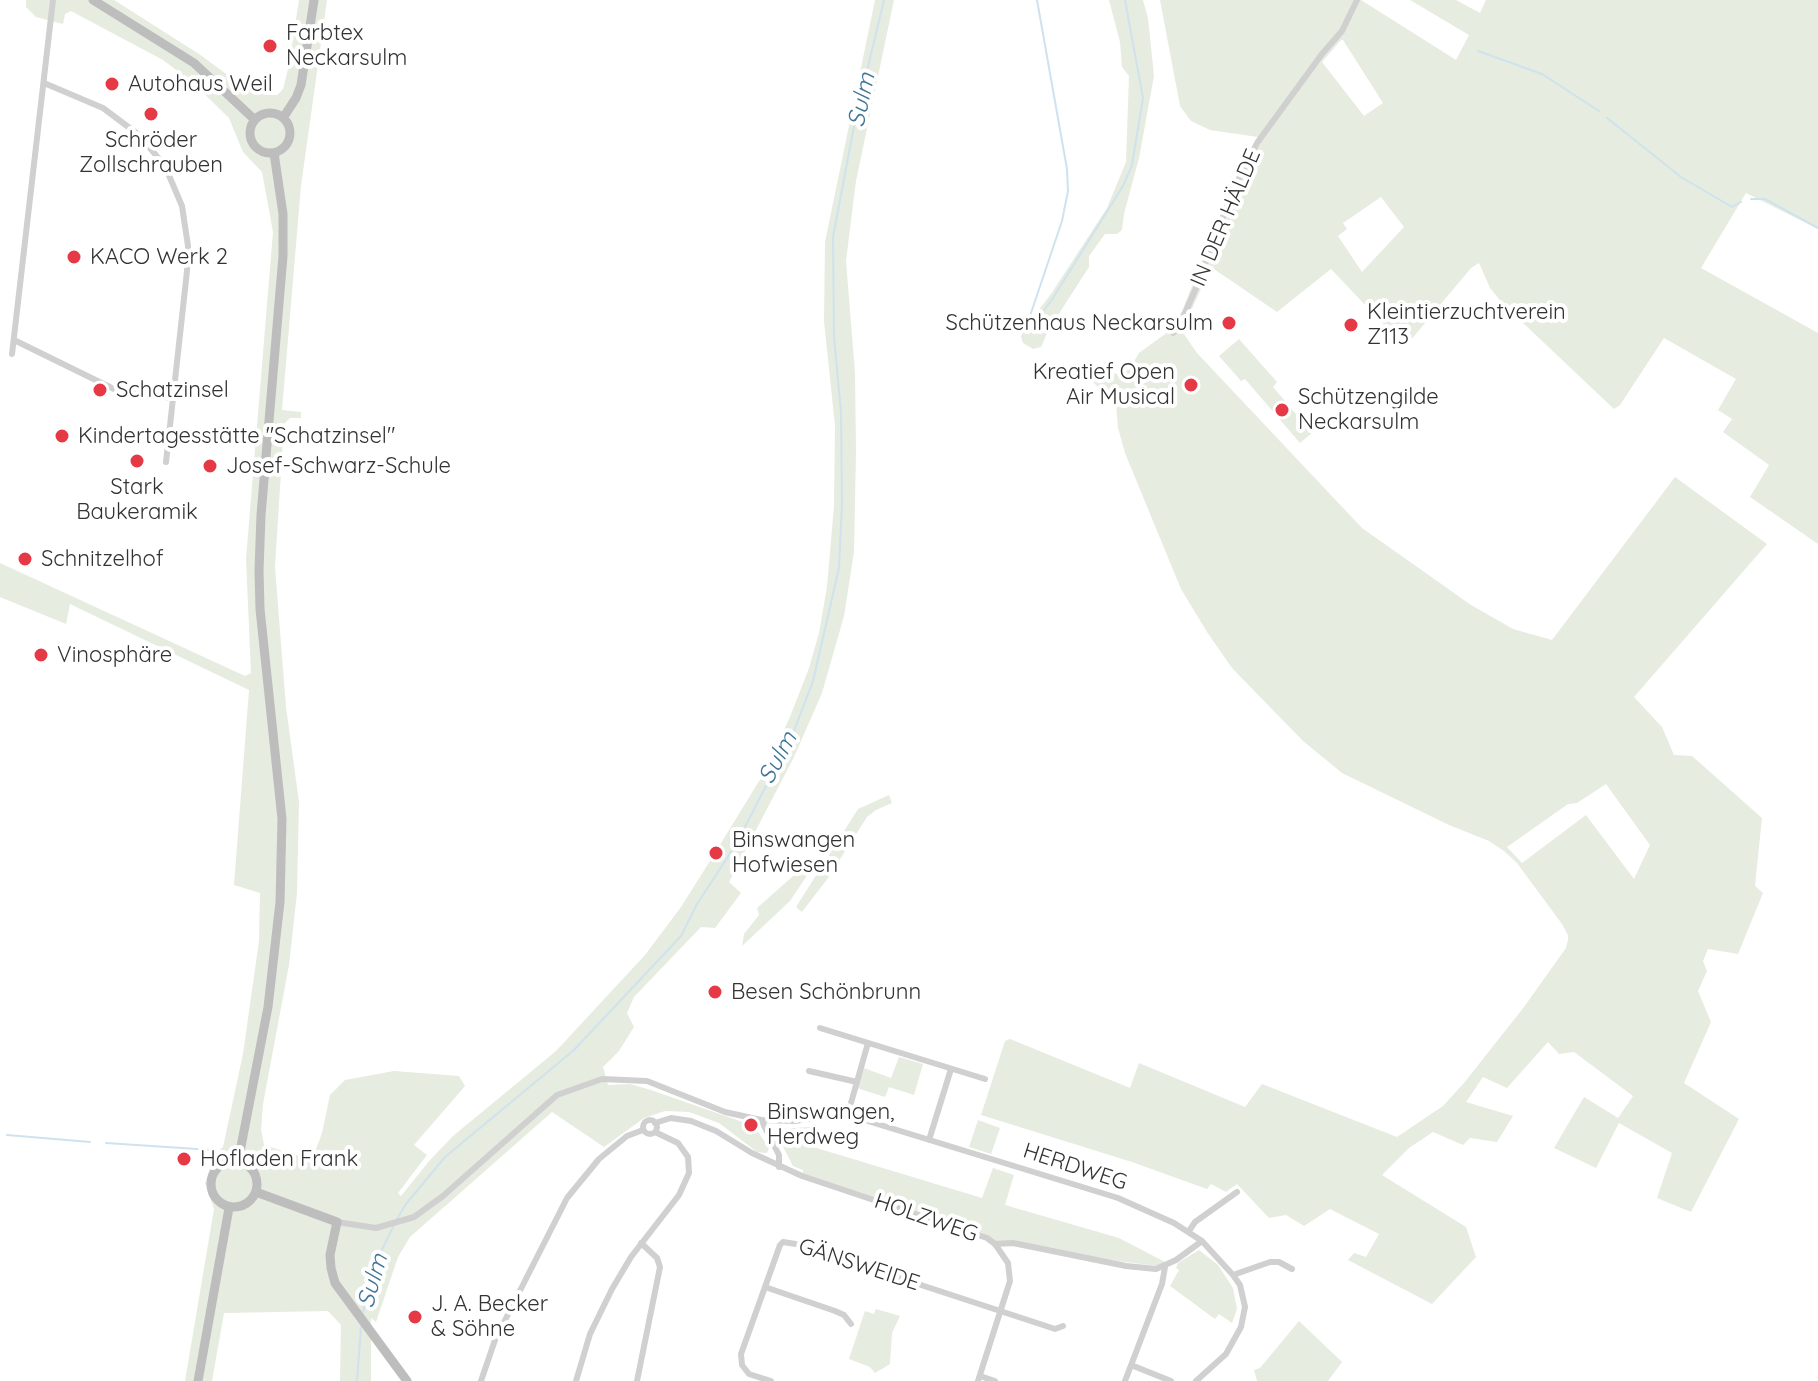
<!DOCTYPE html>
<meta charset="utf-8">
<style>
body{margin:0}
canvas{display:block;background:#fff}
</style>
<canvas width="1818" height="1381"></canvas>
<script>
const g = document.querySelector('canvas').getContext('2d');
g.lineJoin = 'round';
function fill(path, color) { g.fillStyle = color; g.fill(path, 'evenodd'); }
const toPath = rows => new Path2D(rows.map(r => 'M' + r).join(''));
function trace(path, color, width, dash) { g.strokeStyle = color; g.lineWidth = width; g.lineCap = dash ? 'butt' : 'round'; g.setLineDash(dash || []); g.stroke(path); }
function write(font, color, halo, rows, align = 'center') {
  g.font = font + ' Quicksand,sans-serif'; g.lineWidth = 8; g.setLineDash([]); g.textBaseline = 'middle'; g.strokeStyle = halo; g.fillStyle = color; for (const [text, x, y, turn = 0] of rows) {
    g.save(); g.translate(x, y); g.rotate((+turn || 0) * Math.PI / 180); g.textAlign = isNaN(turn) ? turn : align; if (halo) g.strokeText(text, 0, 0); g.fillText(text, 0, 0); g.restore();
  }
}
fill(toPath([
 [26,0,114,0,199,54,237,82,268,95,277,95,283,89,288,69,299,0,327,0,301,186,282,410,301,412,301,418,290,418,284,424,275,567,286,707,299,802,297,893,289,965,263,1104,261,1130,264,1145,312,1160,322,1133,330,1095,345,1080,394,1071,459,1076,465,1086,414,1145,427,1155,398,1193,401,1196,430,1160,453,1136,556,1051,645,955,681,907,715,853,764,773,790,717,809,668,819,633,827,587,834,506,835,426,824,321,825,242,875,0,894,0,856,181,846,261,855,373,856,452,854,552,844,616,822,693,794,757,729,882,741,893,715,928,701,927,634,997,627,1013,634,1027,619,1051,603,1067,608,1085,630,1084,651,1090,754,1126,769,1148,767,1153,757,1152,719,1123,689,1112,665,1111,644,1118,604,1147,552,1112,410,1237,398,1257,376,1322,371,1318,371,1381,340,1381,341,1325,328,1311,224,1313,212,1381,185,1381,214,1209,205,1183,215,1154,223,1147,243,1054,259,941,260,893,234,885,249,690,70,604,66,624,0,597,0,563,245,676,251,673,246,559,273,232,262,172,243,152,229,118,192,82,163,60,71,11,65,14,63,24,36,17,26,7],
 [1109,0,1143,0,1148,18,1154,76,1139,158,1124,214,1122,230,1117,234,1105,234,1089,256,1089,267,1049,329,1041,347,1033,349,1023,343,1021,337,1024,329,1051,294,1107,208,1126,162,1129,76,1122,67,1120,42],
 [1160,0,1361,0,1456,60,1469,35,1410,0,1456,0,1480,13,1486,0,1818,0,1818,229,1746,193,1701,268,1818,333,1818,544,1750,497,1769,465,1723,432,1732,419,1718,410,1736,379,1664,338,1620,405,1614,409,1503,304,1490,288,1479,263,1471,268,1405,347,1331,269,1277,312,1211,267,1184,326,1184,334,1197,353,1362,528,1471,605,1513,629,1552,640,1675,477,1767,544,1634,697,1662,727,1674,755,1692,756,1762,818,1755,886,1763,893,1738,954,1708,949,1703,961,1707,971,1698,991,1711,1022,1684,1083,1739,1119,1691,1212,1657,1198,1672,1153,1619,1123,1596,1168,1554,1148,1584,1097,1618,1118,1633,1096,1574,1052,1559,1054,1548,1042,1507,1088,1483,1077,1466,1102,1513,1116,1497,1142,1470,1138,1463,1145,1433,1132,1409,1148,1382,1175,1466,1227,1476,1257,1432,1304,1348,1260,1354,1253,1366,1257,1379,1234,1330,1209,1304,1226,1286,1215,1269,1218,1237,1184,1226,1192,1211,1184,1207,1189,1132,1162,981,1115,1005,1041,1010,1039,1130,1088,1139,1063,1245,1107,1262,1084,1397,1137,1443,1106,1464,1083,1524,1007,1566,948,1568,940,1568,935,1562,924,1517,863,1504,851,1489,841,1449,825,1342,773,1303,741,1232,668,1207,632,1181,589,1125,453,1118,428,1116,404,1080,370,1083,367,1117,374,1129,370,1139,353,1172,329,1182,311,1227,199,1258,137,1210,130,1191,121,1180,106],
 [1341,40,1343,40,1383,103,1364,116,1322,62],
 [1381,197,1404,227,1362,272,1338,236,1347,229,1343,223],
 [1606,784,1650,845,1634,879,1586,815,1522,863,1507,847,1568,804,1577,803],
 [1239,339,1277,382,1273,387,1312,433,1300,443,1245,379,1241,381,1219,356],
 [889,795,892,803,876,810,867,817,828,878,802,912,796,907,858,809],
 [810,861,814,865,790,901,742,946,744,934,759,915,757,908],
 [899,1057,923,1064,914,1095,889,1087,885,1097,857,1088,864,1068,891,1078],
 [978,1120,1000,1128,991,1154,969,1147],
 [810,1127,810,1146,982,1198,993,1168,1014,1175,1005,1205,1119,1238,1165,1262,1157,1266,1125,1262,1056,1253,1013,1243,995,1244,987,1238,802,1176,803,1170,793,1166,776,1133,778,1129],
 [1199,1250,1218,1265,1233,1288,1237,1309,1232,1323,1219,1314,1215,1319,1170,1286,1179,1270,1176,1268,1178,1263],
 [876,1309,900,1316,892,1333,890,1364,875,1373,870,1367,849,1359,865,1311,874,1314],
 [1299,1321,1342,1362,1328,1381,1257,1381,1254,1370,1260,1368]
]), '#e6ecdf');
trace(toPath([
 [1478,51,1542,74,1599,111],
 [1607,118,1681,177,1732,207,1741,202],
 [1751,199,1765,199,1818,228],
 [1029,329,1031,313,1062,221,1068,191,1067,169,1037,0],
 [1029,330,1051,301,1123,186,1132,165,1143,98,1125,0],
 [7,1135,90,1142],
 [106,1143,212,1150],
 [397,1219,406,1204,445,1157,574,1050,681,936,697,904,735,846,792,736,813,681,839,568,842,503,841,412,834,337,833,237,855,121,884,0],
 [363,1312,373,1268,394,1225],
 [357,1381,361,1327]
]), '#cfe2ee', 2);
trace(toPath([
 [44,83,103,108,139,135,165,166,182,206,188,246,187,271,166,462],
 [1173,333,1179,327,1196,288,1233,190,1257,143,1322,54,1342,31,1357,0],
 [14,340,120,392,173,398],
 [12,354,53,0],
 [820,1028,985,1079],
 [809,1071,857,1082],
 [847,1117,868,1043],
 [761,1120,779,1155,779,1167],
 '643 1127a7 7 0 1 1 14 0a7 7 0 1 1-14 0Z',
 [655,1123,671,1118,691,1121,716,1131,752,1153,802,1176,987,1238,995,1244,1008,1263,1010,1281,978,1381],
 [929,1140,951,1069],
 [337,1222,376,1228,414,1217,443,1196,557,1095,602,1079,647,1081,725,1112,761,1120,795,1121,825,1116,858,1118,1118,1198,1174,1223,1202,1241,1233,1275,1240,1285,1245,1307,1241,1327,1226,1354,1196,1381],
 [1189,1231,1195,1222,1237,1192],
 [995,1244,1013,1243,1126,1266,1156,1269,1176,1260,1202,1241],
 [1233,1275,1270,1262,1279,1262,1292,1269],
 [765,1287,835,1311,844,1315,851,1324],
 [1131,1365,1171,1381],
 [980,1376,995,1381],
 [481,1381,495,1340,567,1198,599,1159,627,1136,643,1130],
 [576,1381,590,1334,612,1289,631,1257,679,1195,689,1173,688,1157,678,1143,655,1132],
 [637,1381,660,1267,657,1258,641,1243],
 [771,1381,749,1374,742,1365,741,1354,780,1245,783,1242,796,1244,1046,1326,1055,1329,1063,1326],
 [1125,1381,1162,1284,1165,1267]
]), '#d0d0d0', 6);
trace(toPath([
 [93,0,194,63,255,120],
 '250 133a20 20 0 1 1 40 0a20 20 0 1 1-40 0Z',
 [283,118,296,98,301,85,314,0],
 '211 1184a23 23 0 1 1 46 0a23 23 0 1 1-46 0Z',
 [238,1162,268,1007,280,902,282,819,260,609,259,570,261,515,283,256,283,214,274,153],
 [256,1192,337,1222,330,1255,331,1268,335,1283,407,1381],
 [198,1381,229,1208]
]), '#bdbdbd', 9);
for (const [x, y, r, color] of [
 [270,46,8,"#e63946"],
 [112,84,8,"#e63946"],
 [151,114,8,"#e63946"],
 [74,257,8,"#e63946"],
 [1229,323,8,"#e63946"],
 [1351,325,8,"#e63946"],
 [1191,385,8,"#e63946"],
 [100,390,8,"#e63946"],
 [1282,410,8,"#e63946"],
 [62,436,8,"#e63946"],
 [137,461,8,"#e63946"],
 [210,466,8,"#e63946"],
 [25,559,8,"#e63946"],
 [41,655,8,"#e63946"],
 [716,853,8,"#e63946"],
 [715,992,8,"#e63946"],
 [751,1125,8,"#e63946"],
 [184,1159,8,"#e63946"],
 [415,1317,8,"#e63946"]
]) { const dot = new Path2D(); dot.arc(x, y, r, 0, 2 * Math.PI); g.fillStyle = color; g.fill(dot); trace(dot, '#fff', 3); }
write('22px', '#333', '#fff', [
 ["Farbtex",286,33],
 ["Neckarsulm",286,58],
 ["Autohaus Weil",128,84],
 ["Schröder",151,140,"center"],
 ["Zollschrauben",151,165,"center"],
 ["KACO Werk 2",90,257],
 ["Kleintierzuchtverein",1367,312],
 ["Z113",1367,337],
 ["Schützenhaus Neckarsulm",1213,323,"right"],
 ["Kreatief Open",1175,372,"right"],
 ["Air Musical",1175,397,"right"],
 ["Schatzinsel",116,390],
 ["Schützengilde",1298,397],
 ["Neckarsulm",1298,422],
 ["Kindertagesstätte \"Schatzinsel\"",78,436],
 ["Josef-Schwarz-Schule",226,466],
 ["Stark",137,487,"center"],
 ["Baukeramik",137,512,"center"],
 ["Schnitzelhof",41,559],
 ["Vinosphäre",57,655],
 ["Binswangen",732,840],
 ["Hofwiesen",732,865],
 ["Besen Schönbrunn",731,992],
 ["Binswangen,",767,1112],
 ["Herdweg",767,1137],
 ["Hofladen Frank",200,1159],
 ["J. A. Becker",431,1304],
 ["& Söhne",431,1329]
], 'left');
write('22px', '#333', '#fff', [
 ["IN DER HÄLDE",1226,218,-67],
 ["HERDWEG",1075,1167,18],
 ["HOLZWEG",926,1218,19],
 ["GÄNSWEIDE",859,1265,18]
]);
write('italic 24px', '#3f7597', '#fff', [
 ["Sulm",862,100,-78],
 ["Sulm",778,758,-62],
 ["Sulm",373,1281,-74]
]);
</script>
